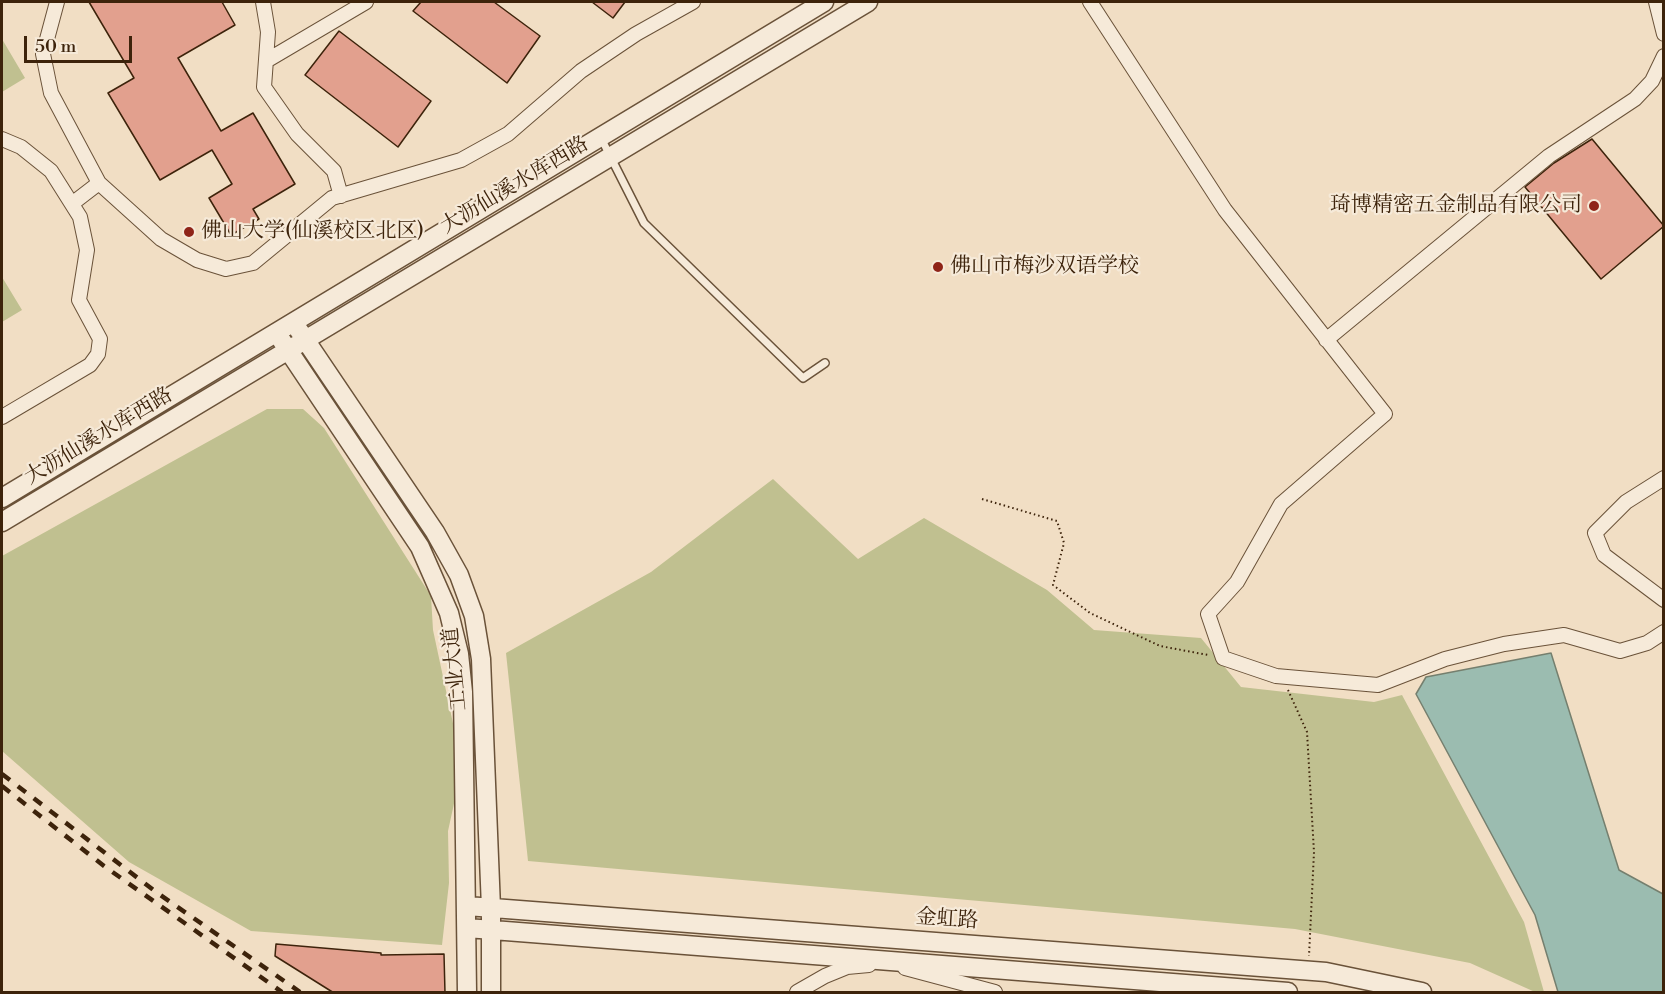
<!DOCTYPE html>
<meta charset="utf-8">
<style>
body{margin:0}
#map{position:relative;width:1665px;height:994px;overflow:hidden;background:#f1dec4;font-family:"Libre Bodoni",serif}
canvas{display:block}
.frame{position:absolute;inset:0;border:3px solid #3d230b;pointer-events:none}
.scale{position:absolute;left:24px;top:36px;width:108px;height:27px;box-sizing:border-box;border:3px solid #3d230b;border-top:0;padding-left:8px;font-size:18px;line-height:21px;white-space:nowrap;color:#3d230b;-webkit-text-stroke:4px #f6ead9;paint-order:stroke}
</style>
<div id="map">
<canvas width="1665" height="994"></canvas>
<div class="frame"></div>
<div class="scale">50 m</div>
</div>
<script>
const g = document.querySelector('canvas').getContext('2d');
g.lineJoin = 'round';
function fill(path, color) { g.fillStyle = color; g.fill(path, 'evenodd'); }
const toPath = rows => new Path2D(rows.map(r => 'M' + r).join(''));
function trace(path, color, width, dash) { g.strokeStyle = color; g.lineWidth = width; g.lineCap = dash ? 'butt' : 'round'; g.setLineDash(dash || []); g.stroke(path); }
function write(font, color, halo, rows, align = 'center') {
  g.font = font + ' "Libre Bodoni","Noto Serif SC",serif'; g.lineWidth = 4.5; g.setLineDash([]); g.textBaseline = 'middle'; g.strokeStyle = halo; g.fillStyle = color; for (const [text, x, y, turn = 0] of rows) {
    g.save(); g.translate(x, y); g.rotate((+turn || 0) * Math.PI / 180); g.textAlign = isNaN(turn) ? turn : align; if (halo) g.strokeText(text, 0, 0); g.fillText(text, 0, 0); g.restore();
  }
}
fill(toPath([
 [2,39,25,78,2,92],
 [2,277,22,310,2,322],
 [267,409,303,409,324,428,431,596,433,630,457,742,457,790,448,831,449,883,442,945,251,931,129,862,2,751,2,556],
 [773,479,858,559,924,518,1047,590,1094,630,1201,638,1241,687,1374,702,1402,695,1524,922,1544,992,1535,992,1470,963,1295,929,528,861,506,653,651,572]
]), '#c0c090');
const water = toPath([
 [1551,653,1619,870,1663,894,1663,992,1558,992,1535,915,1416,694,1426,677,1551,653]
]);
fill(water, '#9bbcb0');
trace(water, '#757f6e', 1.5);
const building = toPath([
 [89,2,222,2,235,25,178,58,221,131,253,113,295,184,253,209,259,219,231,235,209,198,232,184,212,150,160,180,108,93,134,78,89,2],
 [421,2,494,2,540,36,507,83,413,11,421,2],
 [592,2,625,2,613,18,592,2],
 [339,31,431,101,398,147,305,75,339,31],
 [1592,139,1664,226,1601,279,1525,187,1554,163,1592,139],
 [276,944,381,953,381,955,444,954,445,993,334,993,275,956,276,944]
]);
fill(building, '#e2a08e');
trace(building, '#3d230b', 1.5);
const service = toPath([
 [601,138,644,223,803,378,825,363]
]);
const minor = toPath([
 [57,2,43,54,51,93,99,183,161,239,197,260,226,269,253,263,332,198,461,160,508,134,581,71,636,34,693,2],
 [263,2,268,32,264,87,297,134,334,171,341,196],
 [1090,2,1225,210,1385,414,1281,504,1237,582,1208,614,1223,658,1276,676,1378,685,1445,659,1504,644,1564,635,1620,651,1647,643,1664,632],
 [1656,2,1664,34],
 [266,61,366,2],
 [2,139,21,147,51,171,80,217,87,250,79,300,100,339,98,354,90,365,2,417],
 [73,203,99,183],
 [1326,340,1549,156,1635,99,1652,81,1664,56],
 [1664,478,1626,502,1595,533,1604,555,1664,600],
 [905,968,995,992],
 [797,992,825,976,847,967,869,965]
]);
const tertiary = toPath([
 [298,329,435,532,459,575,474,616,481,659,491,908,491,992],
 [282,341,420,547,449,613,459,654,463,692,467,992],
 [2,498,824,2],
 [2,522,868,2],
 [467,906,1326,972,1422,992],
 [467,928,1288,992]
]);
trace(service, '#6a5239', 10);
trace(minor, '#6a5239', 16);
trace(tertiary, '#6a5239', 21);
trace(toPath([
 [982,499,1057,521,1064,543,1053,585,1090,613,1160,646,1208,655],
 [1288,690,1307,732,1314,852,1309,956]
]), '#3d230b', 2, [1.5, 3]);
trace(service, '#f6ead9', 7);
trace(minor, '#f6ead9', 14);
trace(tertiary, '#f6ead9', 18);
trace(toPath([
 [2,774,156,892,300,992],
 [2,786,104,866,282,992]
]), '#3d230b', 4.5, [10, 10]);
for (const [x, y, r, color] of [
 [1594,206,6,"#8f2418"],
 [189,232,6,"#8f2418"],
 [938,267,6,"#8f2418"]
]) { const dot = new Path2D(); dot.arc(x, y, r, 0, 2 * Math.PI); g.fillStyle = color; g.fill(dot); trace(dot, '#f6ead9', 2); }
write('21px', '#3d230b', '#f6ead9', [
 ["大沥仙溪水库西路",515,186,-31],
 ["大沥仙溪水库西路",99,437,-31],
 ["工业大道",456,669,-96],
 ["金虹路",947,920,4]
]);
write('21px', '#3d230b', '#f6ead9', [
 ["琦博精密五金制品有限公司",1582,206,"right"],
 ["佛山大学(仙溪校区北区)",201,232],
 ["佛山市梅沙双语学校",950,267]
], 'left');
</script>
